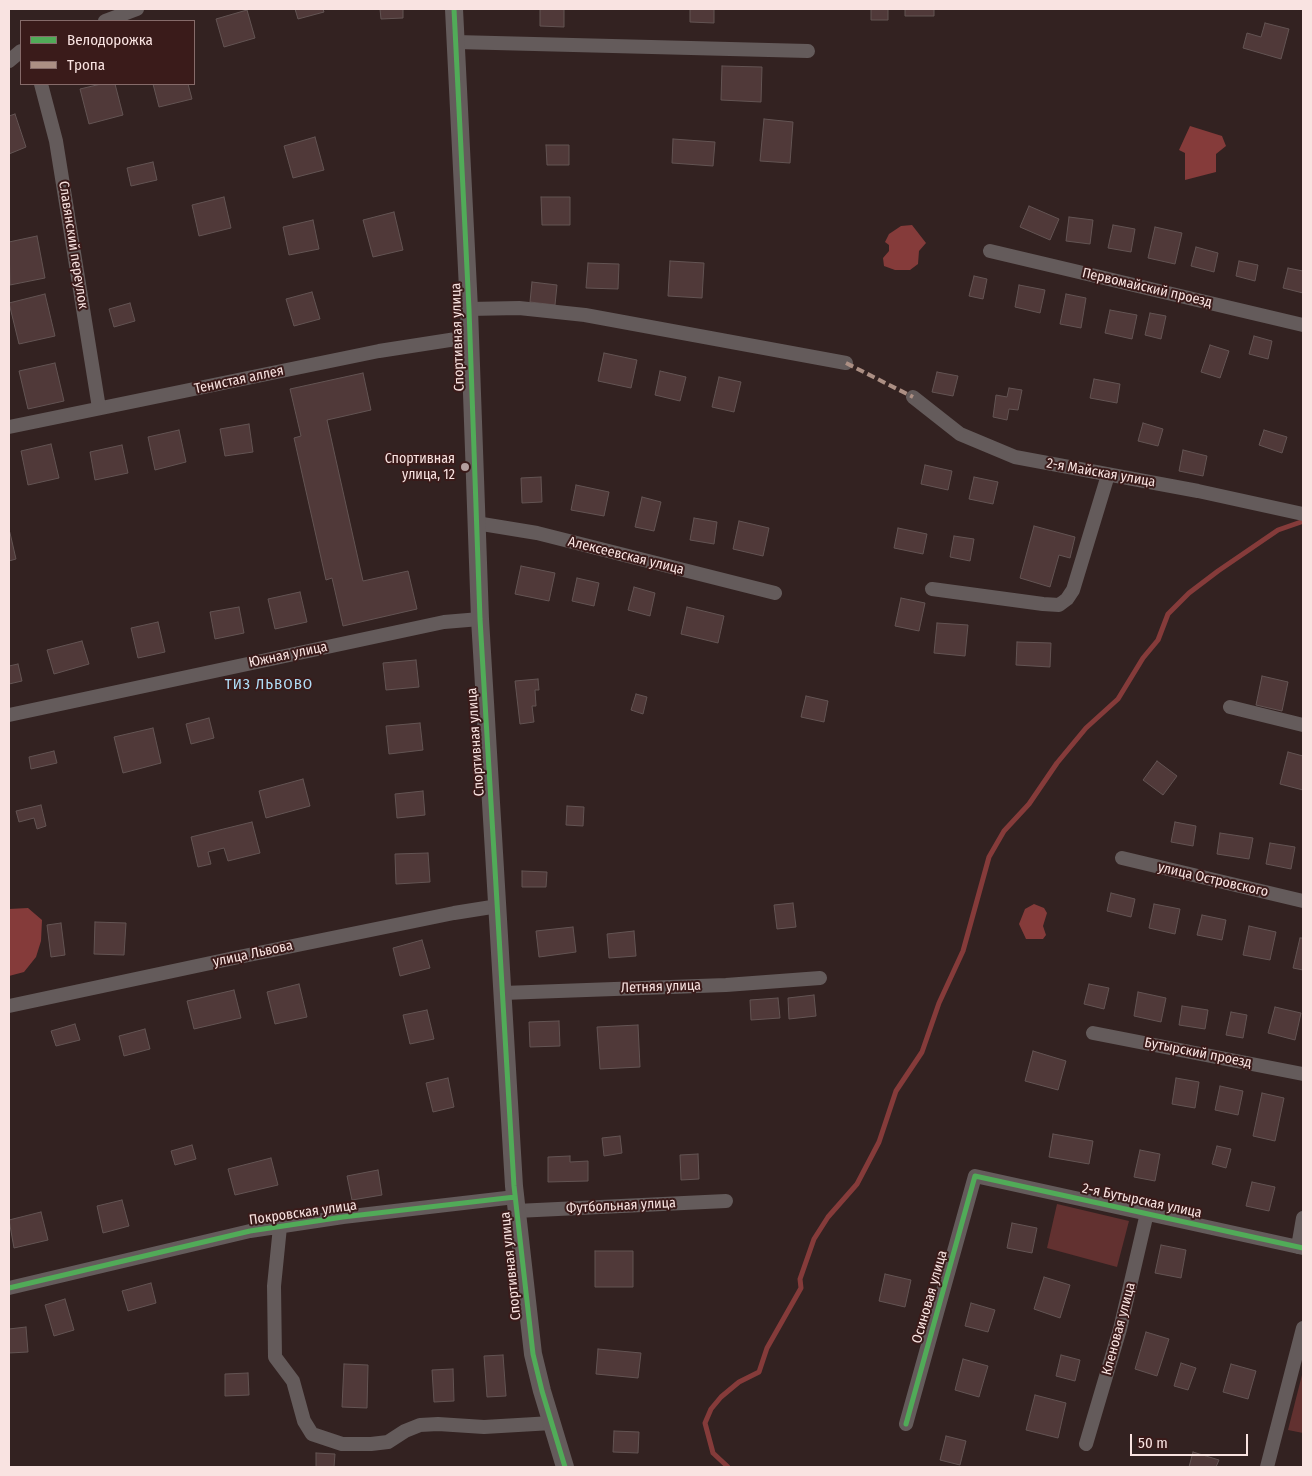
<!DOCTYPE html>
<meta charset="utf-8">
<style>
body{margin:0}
#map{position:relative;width:1312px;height:1476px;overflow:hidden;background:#332221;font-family:"Fira Sans Condensed",sans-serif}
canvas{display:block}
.frame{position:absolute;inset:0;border:10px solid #f9e3e1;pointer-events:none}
.legend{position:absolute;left:20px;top:20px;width:175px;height:65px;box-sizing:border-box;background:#3a1b1a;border:1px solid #866b6a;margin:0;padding:6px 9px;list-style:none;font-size:15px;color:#f9e3e1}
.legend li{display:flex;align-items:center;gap:10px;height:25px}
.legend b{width:25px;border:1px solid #866b6a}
.scale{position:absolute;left:1130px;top:1434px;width:118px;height:22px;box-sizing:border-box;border:2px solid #f9e3e1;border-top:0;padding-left:6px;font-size:15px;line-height:18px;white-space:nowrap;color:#f9e3e1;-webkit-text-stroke:4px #3a1b1a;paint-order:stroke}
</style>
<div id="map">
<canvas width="1312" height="1476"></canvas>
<div class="frame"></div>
<ul class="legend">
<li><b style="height:6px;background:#51ab58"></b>Велодорожка</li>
<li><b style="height:6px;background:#ac8f84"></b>Тропа</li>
</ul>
<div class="scale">50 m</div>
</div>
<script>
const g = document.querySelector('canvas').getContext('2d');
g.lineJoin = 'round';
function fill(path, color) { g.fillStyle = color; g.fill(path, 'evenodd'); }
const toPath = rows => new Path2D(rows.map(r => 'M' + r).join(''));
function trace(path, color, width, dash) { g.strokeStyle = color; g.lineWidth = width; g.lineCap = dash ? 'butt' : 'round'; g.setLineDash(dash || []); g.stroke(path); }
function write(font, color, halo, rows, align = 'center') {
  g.font = font + ' "Fira Sans Condensed",sans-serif'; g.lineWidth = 4; g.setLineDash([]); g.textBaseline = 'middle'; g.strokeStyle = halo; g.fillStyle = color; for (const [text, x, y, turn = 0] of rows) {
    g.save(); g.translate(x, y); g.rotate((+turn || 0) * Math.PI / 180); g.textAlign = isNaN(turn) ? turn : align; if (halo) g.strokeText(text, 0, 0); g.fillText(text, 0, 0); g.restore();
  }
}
fill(toPath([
 [1057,1204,1129,1221,1117,1267,1047,1248],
 [1303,1371,1303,1433,1288,1430]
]), '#623130');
fill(toPath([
 [1190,126,1222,136,1226,146,1216,154,1216,172,1185,180,1185,153,1179,150],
 [912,225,926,243,919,251,918,264,910,270,895,270,884,266,883,258,889,251,889,245,885,242,889,234,901,226],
 [1034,904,1044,908,1047,913,1043,926,1046,935,1043,939,1026,939,1019,924,1025,909],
 [28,908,42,920,41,941,36,957,24,972,9,976,9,909]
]), '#853b3a');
trace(toPath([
 [728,1467,713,1453,705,1423,711,1409,721,1397,739,1382,759,1372,767,1348,801,1288,800,1279,814,1239,828,1217,857,1184,879,1142,896,1091,922,1052,939,1003,963,951,989,857,1004,831,1029,804,1057,763,1086,728,1118,699,1143,658,1158,640,1168,614,1189,593,1218,571,1278,530,1301,522]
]), '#853b3a', 5);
const building = toPath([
 [295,9,323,9,324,12,298,19,295,9],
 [380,9,403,9,403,18,381,19,380,9],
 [540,9,564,9,564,27,540,26,540,9],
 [690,9,714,9,714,23,690,22,690,9],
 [871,9,888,9,888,20,871,20,871,9],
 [905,9,934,9,934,16,905,16,905,9],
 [247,10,255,38,224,47,216,19,247,10],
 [1265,23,1289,29,1281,59,1243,48,1247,33,1261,37,1265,23],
 [722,66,762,67,761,102,721,100,722,66],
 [101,84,115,84,123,115,89,124,80,89,101,84],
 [153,84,188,84,192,99,159,107,153,84],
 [15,114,26,147,9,154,9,116,15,114],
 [764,119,793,122,790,163,760,161,764,119],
 [315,137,324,170,293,178,284,146,315,137],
 [673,139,715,142,713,166,672,163,673,139],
 [546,145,569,145,569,165,547,165,546,145],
 [153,162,157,180,131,186,127,168,153,162],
 [224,197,231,228,199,236,192,205,224,197],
 [541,197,570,197,570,225,542,225,541,197],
 [1029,206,1059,219,1050,240,1020,227,1029,206],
 [394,212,403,250,373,257,363,220,394,212],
 [1069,217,1093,220,1090,244,1066,241,1069,217],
 [313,220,319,249,289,255,283,227,313,220],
 [1113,225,1135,229,1131,252,1108,248,1113,225],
 [1155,227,1182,233,1175,264,1148,258,1155,227],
 [37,236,45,278,10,285,9,242,37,236],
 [1196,247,1218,253,1214,272,1191,266,1196,247],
 [670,261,704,263,702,298,668,296,670,261],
 [1239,261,1258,265,1255,281,1236,276,1239,261],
 [588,263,619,264,618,289,586,288,588,263],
 [1288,268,1303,271,1303,293,1283,288,1288,268],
 [974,276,987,279,983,299,969,296,974,276],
 [532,282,557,285,555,305,530,302,532,282],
 [1019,285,1045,290,1040,313,1015,307,1019,285],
 [312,292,320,319,294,326,286,299,312,292],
 [45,294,55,336,19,344,9,303,45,294],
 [1066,294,1086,298,1081,328,1060,324,1066,294],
 [130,303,135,321,114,327,109,309,130,303],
 [1110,310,1137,315,1132,339,1105,333,1110,310],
 [1150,313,1166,316,1161,339,1145,335,1150,313],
 [1254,336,1272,341,1268,359,1249,354,1254,336],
 [1210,345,1229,351,1220,378,1201,372,1210,345],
 [604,353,637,360,631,388,598,381,604,353],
 [55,363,64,401,28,409,19,371,55,363],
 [660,371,686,377,680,401,655,395,660,371],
 [937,372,958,376,953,396,932,392,937,372],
 [363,373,371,410,327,420,363,581,408,571,417,609,343,626,332,578,326,580,294,438,301,436,290,389,363,373],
 [719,377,741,382,734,412,712,407,719,377],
 [1094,379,1120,384,1117,403,1090,398,1094,379],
 [1009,388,1022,390,1018,410,1009,409,1007,420,993,417,996,395,1007,397,1009,388],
 [1143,423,1163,429,1158,446,1138,441,1143,423],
 [249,424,253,452,225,456,220,429,249,424],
 [179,430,186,462,155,470,148,437,179,430],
 [1264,430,1287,437,1282,453,1259,445,1264,430],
 [51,444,59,478,28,485,21,451,51,444],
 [122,445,128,473,95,480,90,452,122,445],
 [1183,450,1207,456,1203,476,1179,471,1183,450],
 [925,465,952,471,948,490,921,484,925,465],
 [541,477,542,502,522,503,521,478,541,477],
 [974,477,998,482,993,504,969,499,974,477],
 [576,485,609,492,604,516,571,510,576,485],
 [642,497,661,502,654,531,635,527,642,497],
 [694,518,717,522,714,544,690,540,694,518],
 [739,521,769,528,763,556,733,549,739,521],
 [1034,526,1075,537,1070,558,1059,555,1050,587,1020,578,1034,526],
 [898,528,927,534,923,554,894,548,898,528],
 [10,533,16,559,9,561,9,534,10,533],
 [954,536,974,539,970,561,950,557,954,536],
 [521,566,555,573,549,601,515,594,521,566],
 [577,578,599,583,594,606,572,601,577,578],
 [634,587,655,593,650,616,628,610,634,587],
 [300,592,307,622,275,629,268,599,300,592],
 [901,598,925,603,919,631,895,626,901,598],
 [239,607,244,633,215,639,210,612,239,607],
 [687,607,724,616,718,643,681,634,687,607],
 [158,622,165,652,138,658,131,628,158,622],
 [937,623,968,625,965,656,934,653,937,623],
 [82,641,89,664,54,674,47,650,82,641],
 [1017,642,1051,643,1050,667,1016,665,1017,642],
 [416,660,419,687,386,690,383,663,416,660],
 [18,664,22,681,9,684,9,666,18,664],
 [1262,676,1288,682,1282,711,1256,705,1262,676],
 [538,679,539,690,535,690,536,706,532,706,534,722,520,724,515,681,538,679],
 [636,694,647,697,643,714,631,710,636,694],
 [806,696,828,701,824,722,801,717,806,696],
 [209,718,214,738,191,744,186,724,209,718],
 [420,723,423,750,389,754,386,726,420,723],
 [153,728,161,763,123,773,114,737,153,728],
 [54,751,57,763,31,769,29,757,54,751],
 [1288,752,1303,756,1303,790,1280,784,1288,752],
 [1157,761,1177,776,1163,795,1143,780,1157,761],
 [303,779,310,806,266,818,259,791,303,779],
 [423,791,425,815,397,818,395,794,423,791],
 [41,805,46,826,37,829,34,818,19,822,16,811,41,805],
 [567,806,584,807,583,826,566,825,567,806],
 [252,822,260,853,228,861,224,848,208,852,211,864,198,867,191,837,252,822],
 [1175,822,1196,826,1193,846,1171,842,1175,822],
 [1220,833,1253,838,1249,859,1217,854,1220,833],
 [1270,843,1295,847,1291,869,1266,864,1270,843],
 [428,853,430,882,396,884,395,854,428,853],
 [522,871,547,872,546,887,522,887,522,871],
 [1111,893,1135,899,1131,917,1107,911,1111,893],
 [793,903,796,927,777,929,774,905,793,903],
 [1154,904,1180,909,1175,934,1149,928,1154,904],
 [1202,915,1226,920,1222,940,1197,935,1202,915],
 [95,922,126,923,124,955,94,954,95,922],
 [61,923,65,955,51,957,47,925,61,923],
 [1249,926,1276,932,1270,960,1243,955,1249,926],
 [573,927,576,952,539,957,536,931,573,927],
 [634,931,636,956,609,958,607,934,634,931],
 [1300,938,1303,938,1303,970,1293,968,1300,938],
 [422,940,430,968,400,976,393,948,422,940],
 [299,984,307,1017,275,1024,267,992,299,984],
 [1089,984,1109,988,1104,1009,1084,1004,1089,984],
 [234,990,241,1018,194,1029,187,1001,234,990],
 [1138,992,1166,998,1161,1022,1134,1016,1138,992],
 [814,995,816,1016,789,1019,788,998,814,995],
 [778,998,780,1018,751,1020,750,1000,778,998],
 [1182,1006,1208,1010,1205,1029,1179,1025,1182,1006],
 [1275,1007,1301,1013,1295,1040,1268,1033,1275,1007],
 [427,1010,434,1039,410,1044,403,1015,427,1010],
 [1231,1012,1247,1015,1243,1038,1226,1035,1231,1012],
 [559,1021,560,1046,530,1047,529,1022,559,1021],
 [75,1024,80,1040,56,1046,51,1031,75,1024],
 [638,1025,640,1067,600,1069,597,1027,638,1025],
 [145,1029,150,1049,124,1056,119,1036,145,1029],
 [1033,1051,1066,1061,1058,1090,1025,1081,1033,1051],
 [448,1078,454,1107,433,1112,426,1083,448,1078],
 [1176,1078,1199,1082,1195,1108,1172,1104,1176,1078],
 [1220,1086,1243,1091,1238,1115,1215,1110,1220,1086],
 [1262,1093,1284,1098,1275,1141,1253,1136,1262,1093],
 [1053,1134,1093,1141,1089,1164,1049,1157,1053,1134],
 [620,1136,622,1153,604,1156,602,1138,620,1136],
 [192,1145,196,1159,175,1165,171,1151,192,1145],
 [1217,1146,1231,1149,1226,1168,1212,1164,1217,1146],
 [1140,1150,1160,1154,1155,1181,1134,1177,1140,1150],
 [698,1154,699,1179,681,1180,680,1155,698,1154],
 [570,1156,570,1162,588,1161,588,1181,548,1182,548,1157,570,1156],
 [271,1158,278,1185,235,1195,228,1169,271,1158],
 [378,1170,382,1195,352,1200,347,1176,378,1170],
 [1252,1182,1275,1187,1269,1211,1246,1206,1252,1182],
 [122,1200,129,1226,103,1233,97,1206,122,1200],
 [41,1212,48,1240,14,1248,9,1220,41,1212],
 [1012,1223,1037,1228,1032,1253,1007,1248,1012,1223],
 [1161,1245,1186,1250,1181,1278,1155,1273,1161,1245],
 [595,1251,633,1251,633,1287,595,1287,595,1251],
 [885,1274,911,1280,905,1307,879,1301,885,1274],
 [1044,1277,1070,1285,1060,1318,1034,1309,1044,1277],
 [151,1283,156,1303,128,1311,122,1291,151,1283],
 [65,1299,74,1330,54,1336,45,1305,65,1299],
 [971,1303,995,1310,988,1332,965,1326,971,1303],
 [26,1327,28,1352,9,1353,9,1329,26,1327],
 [1146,1332,1169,1339,1157,1376,1135,1369,1146,1332],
 [598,1349,641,1353,638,1378,596,1374,598,1349],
 [503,1355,506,1396,487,1397,484,1356,503,1355],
 [1061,1355,1080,1360,1075,1381,1056,1376,1061,1355],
 [963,1359,988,1366,979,1397,955,1390,963,1359],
 [1181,1363,1196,1368,1188,1390,1174,1386,1181,1363],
 [344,1364,368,1365,367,1408,342,1407,344,1364],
 [1231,1364,1256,1371,1248,1399,1223,1392,1231,1364],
 [453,1369,454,1401,434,1402,432,1370,453,1369],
 [248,1373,249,1395,225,1396,225,1374,248,1373],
 [1035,1395,1066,1403,1058,1438,1026,1430,1035,1395],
 [614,1431,639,1432,638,1453,613,1452,614,1431],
 [946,1436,966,1441,960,1465,940,1460,946,1436],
 [1193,1452,1219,1460,1216,1467,1189,1467,1193,1452],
 [316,1453,335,1454,334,1467,316,1467,316,1453]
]);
fill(building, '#503939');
trace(building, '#635453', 1);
trace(toPath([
 [105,21,137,9],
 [456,42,808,51],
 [9,61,21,51],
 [41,84,56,141,99,408],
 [990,251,1303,325],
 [469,309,519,308,585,315,846,363],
 [913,397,960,434,1015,457,1198,491,1303,514],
 [9,427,379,351,469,337],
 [476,523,537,533,775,593],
 [932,589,1043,604,1059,605,1067,599,1073,590,1108,475],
 [1230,707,1303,725],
 [9,715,444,622,480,619],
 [1122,858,1303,901],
 [503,993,726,985,820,978],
 [9,1006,234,958,454,913,498,906],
 [1093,1033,1303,1074],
 [516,1211,726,1201],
 [280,1227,274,1286,275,1357,293,1381,304,1421,312,1434,342,1444,371,1444,388,1442,405,1431,420,1425,438,1424,484,1427,552,1423],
 [1298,1247,1303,1218],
 [9,1288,250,1231,343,1217,515,1197],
 [906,1424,975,1176,1303,1248],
 [1086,1444,1120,1329,1147,1213],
 [1267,1467,1303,1328]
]), '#645b5b', 14);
trace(toPath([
 [454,9,469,309,480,619,514,1186,533,1354,542,1391,565,1467]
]), '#645b5b', 18);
trace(toPath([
 [846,363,913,397]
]), '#ac8f84', 4, [8, 4]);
trace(toPath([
 [454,9,469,309,480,619,514,1186,533,1354,542,1391,565,1467],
 [9,1288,250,1231,343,1217,515,1197],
 [906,1424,975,1176,1303,1248]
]), '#51ab58', 5);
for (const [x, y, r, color] of [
 [465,467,5,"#b49f9e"]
]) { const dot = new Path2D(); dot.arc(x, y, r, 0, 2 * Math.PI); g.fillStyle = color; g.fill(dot); trace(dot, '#3a1b1a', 2); }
write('14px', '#f9e3e1', '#3a1b1a', [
 ["Славянский переулок",73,245,81],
 ["Первомайский проезд",1147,288,13],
 ["Спортивная улица",458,337,-92],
 ["Тенистая аллея",239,380,-12],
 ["2-я Майская улица",1101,473,10],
 ["Алексеевская улица",626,556,14],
 ["Южная улица",288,655,-12],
 ["Спортивная улица",476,742,-94],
 ["улица Островского",1213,880,13],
 ["улица Львова",253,954,-12],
 ["Летняя улица",661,987,-2],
 ["Бутырский проезд",1198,1053,11],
 ["2-я Бутырская улица",1142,1201,12],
 ["Футбольная улица",621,1206,-3],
 ["Покровская улица",303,1213,-8],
 ["Спортивная улица",511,1266,-96],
 ["Осиновая улица",930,1297,-74],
 ["Кленовая улица",1119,1329,-75]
]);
write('14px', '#f9e3e1', '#3a1b1a', [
 ["Спортивная",455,459],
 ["улица, 12",455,475]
], 'right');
g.letterSpacing = '1px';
write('15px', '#afddf7', '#3a1b1a', [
 ["ТИЗ ЛЬВОВО",269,685]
]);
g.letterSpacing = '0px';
</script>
